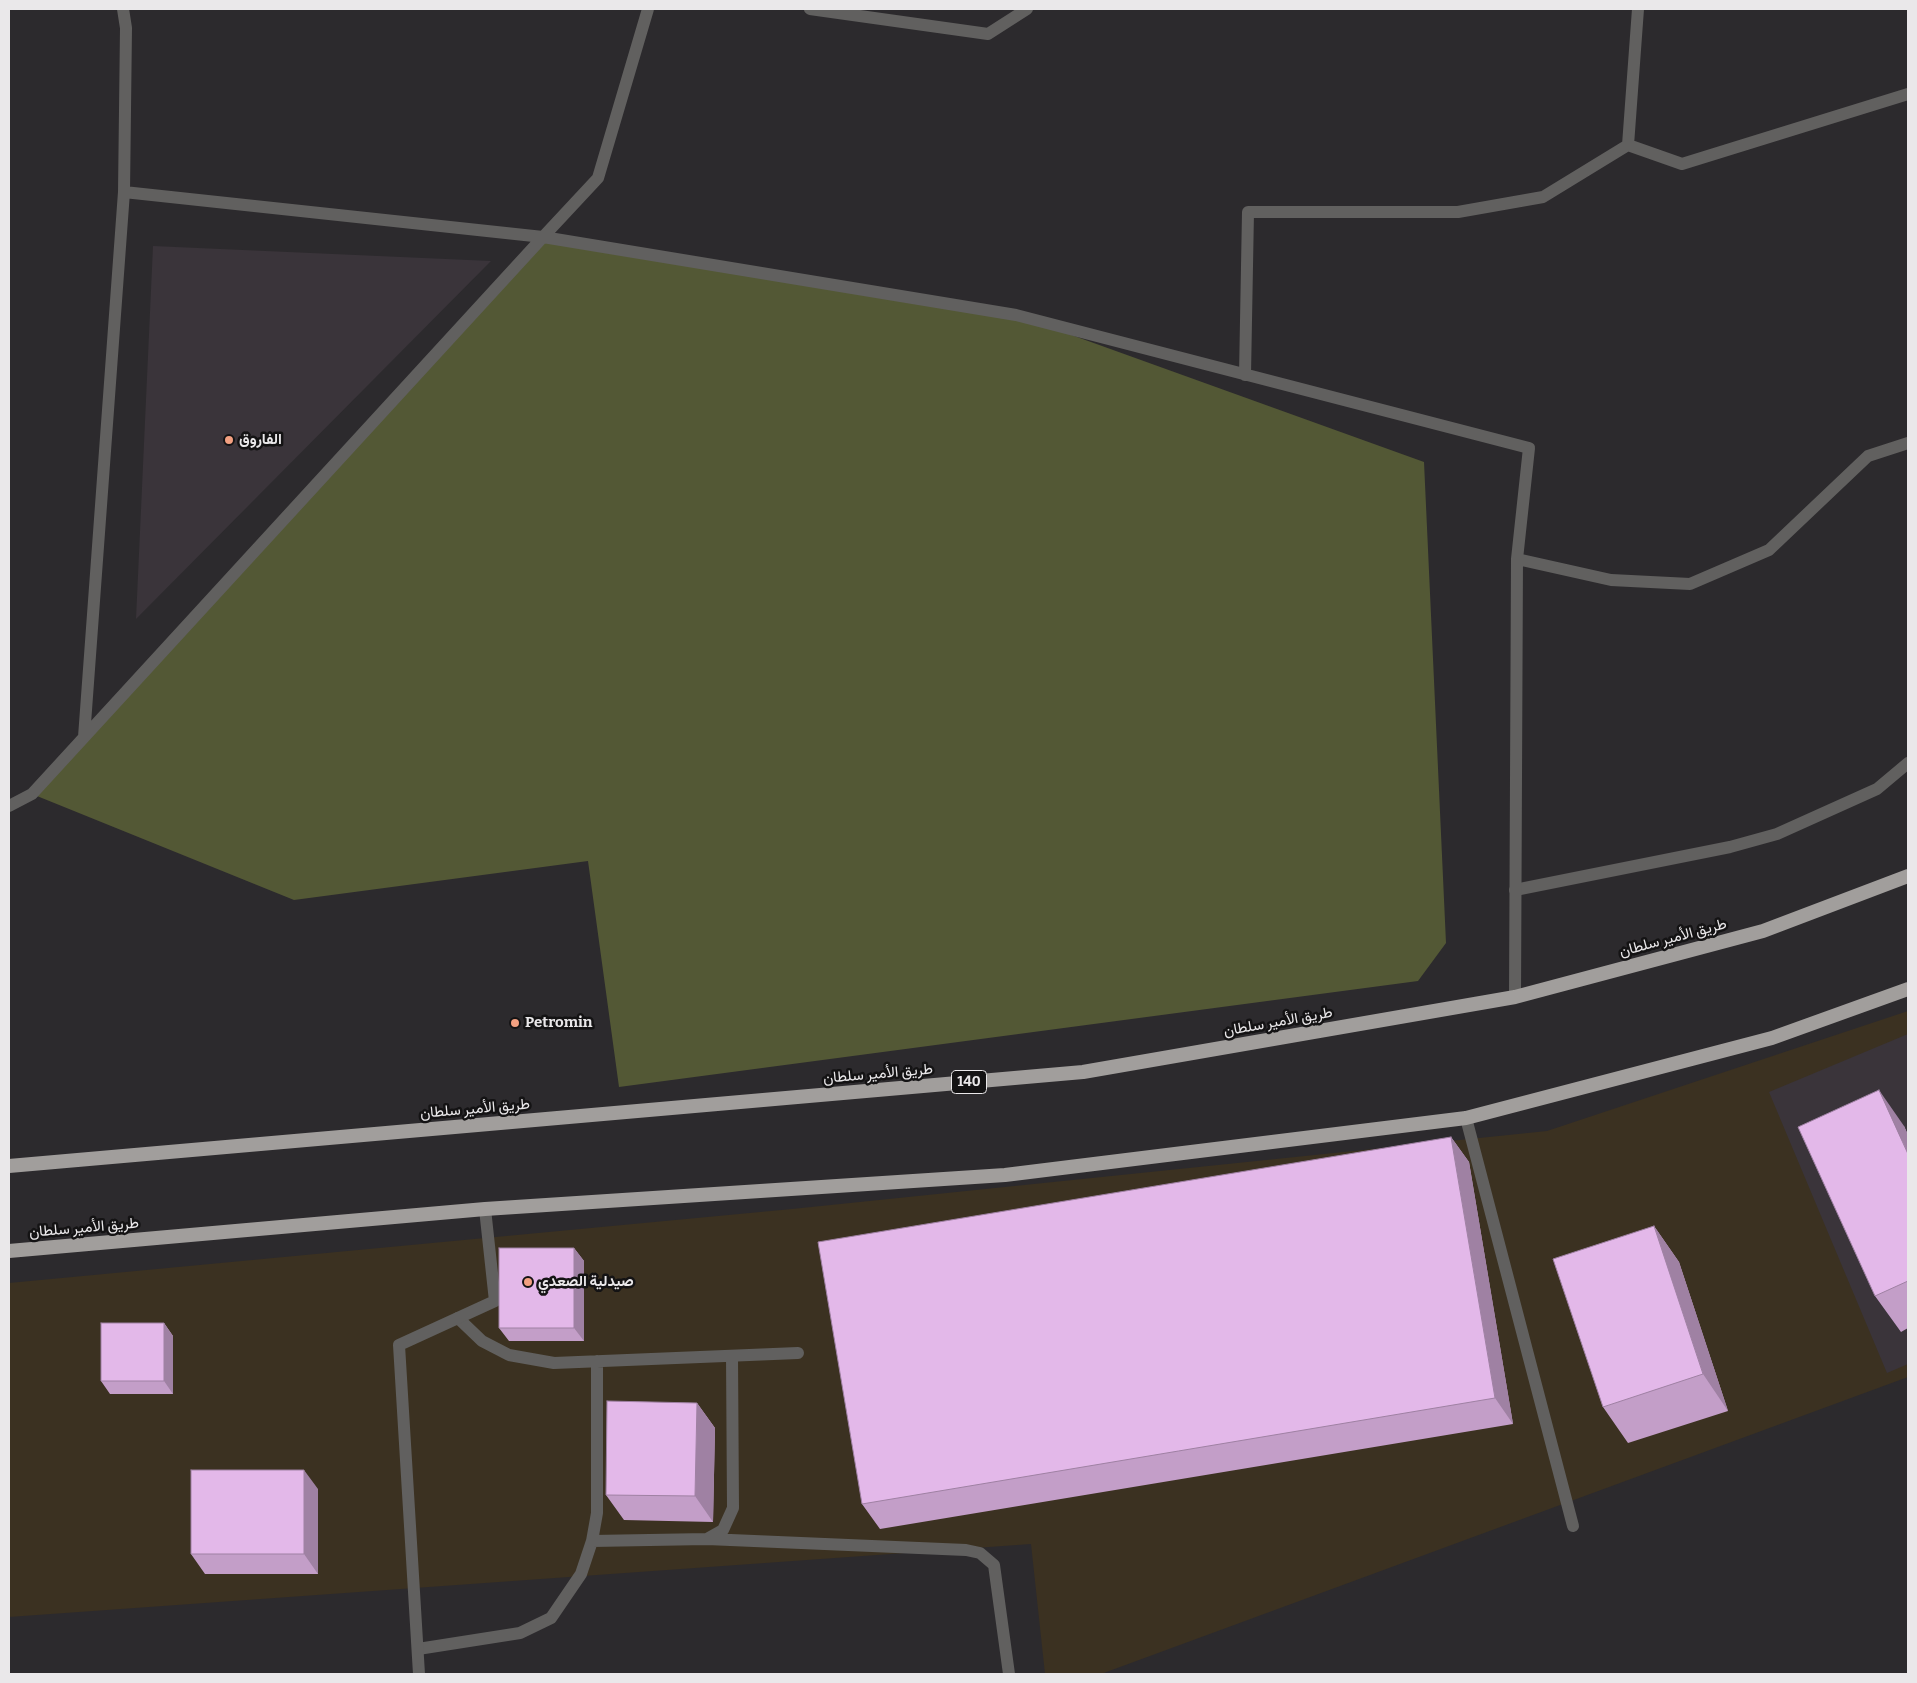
<!DOCTYPE html>
<meta charset="utf-8">
<style>
body{margin:0}
#map{position:relative;width:1917px;height:1683px;overflow:hidden;background:#2c2a2d;font-family:Bitter,serif}
canvas{display:block}
.frame{position:absolute;inset:0;border:10px solid #eae8ea;pointer-events:none}
</style>
<div id="map">
<canvas width="1917" height="1683"></canvas>
<div class="frame"></div>
</div>
<script>
const g = document.querySelector('canvas').getContext('2d');
g.lineJoin = 'round';
function fill(path, color) { g.fillStyle = color; g.fill(path, 'evenodd'); }
const toPath = rows => new Path2D(rows.map(r => 'M' + r).join(''));
function trace(path, color, width, dash) { g.strokeStyle = color; g.lineWidth = width; g.lineCap = dash ? 'butt' : 'round'; g.setLineDash(dash || []); g.stroke(path); }
function write(font, color, halo, rows, align = 'center') {
  g.font = font + ' Bitter,Vazirmatn,serif'; g.lineWidth = 5; g.setLineDash([]); g.textBaseline = 'middle'; g.strokeStyle = halo; g.fillStyle = color; for (const [text, x, y, turn = 0] of rows) {
    g.save(); g.translate(x, y); g.rotate((+turn || 0) * Math.PI / 180); g.textAlign = isNaN(turn) ? turn : align; if (halo) g.strokeText(text, 0, 0); g.fillText(text, 0, 0); g.restore();
  }
}
fill(toPath([
 [1908,1011,1908,1377,1101,1674,1045,1674,1031,1544,9,1617,9,1283,792,1209,1547,1131]
]), '#3b3121');
fill(toPath([
 [153,246,491,261,136,619],
 [1908,1034,1908,1364,1887,1373,1769,1092]
]), '#3a343a');
fill(toPath([
 [543,237,1016,315,1424,462,1446,943,1418,981,619,1087,588,861,294,900,32,794]
]), '#535835');
trace(toPath([
 [1515,890,1730,847,1777,834,1877,789,1908,763],
 [458,1318,482,1341,509,1355,554,1363,798,1353],
 [707,1539,966,1550,980,1553,994,1565,1009,1674],
 [592,1541,707,1539,723,1530,733,1508,732,1356],
 [418,1649,520,1633,551,1618,581,1574,592,1541,597,1513,597,1361]
]), '#61605f', 12);
trace(toPath([
 [123,9,126,28,124,192,543,237,598,178,648,9],
 [810,9,988,34,1027,9],
 [1638,9,1628,145,1682,164,1908,94],
 [1245,375,1248,212,1458,212,1543,197,1628,145],
 [1517,559,1611,580,1690,584,1769,550,1868,456,1908,443],
 [84,737,124,192],
 [9,806,32,794,543,237,1016,315,1529,448,1517,559,1515,997],
 [1466,1118,1573,1526],
 [419,1674,399,1345,495,1301,485,1209]
]), '#61605f', 12);
trace(toPath([
 [9,1166,1083,1072,1515,997,1763,931,1908,876],
 [9,1251,485,1209,1005,1175,1466,1118,1772,1038,1908,989]
]), '#a19e9c', 14);
fill(toPath([
 [1904,1126,1908,1135,1908,1328,1901,1332,1875,1296],
 [1451,1137,1469,1162,1513,1424,880,1529,862,1504],
 [1654,1226,1679,1262,1728,1411,1628,1443,1603,1407],
 [574,1248,584,1261,584,1341,509,1341,499,1328],
 [164,1323,173,1336,173,1394,110,1394,101,1381],
 [697,1403,715,1428,713,1522,624,1520,606,1495],
 [318,1489,318,1574,205,1574,191,1554]
]), '#c39ec8');
fill(toPath([
 [1879,1090,1904,1126,1908,1135,1908,1154],
 [1451,1137,1469,1162,1513,1424,1495,1398],
 [1654,1226,1679,1262,1728,1411,1703,1374],
 [574,1248,584,1261,584,1341,574,1328],
 [164,1323,173,1336,173,1394,164,1381],
 [697,1403,715,1428,713,1522,695,1496],
 [304,1470,318,1489,318,1574,304,1554]
]), '#9f81a3');
const building = toPath([
 [1879,1090,1908,1154,1908,1281,1875,1296,1798,1127,1879,1090],
 [1451,1137,1495,1398,862,1504,818,1242,1451,1137],
 [1654,1226,1703,1374,1603,1407,1553,1259,1654,1226],
 [499,1248,574,1248,574,1328,499,1328,499,1248],
 [101,1323,164,1323,164,1381,101,1381,101,1323],
 [607,1401,697,1403,695,1496,606,1495,607,1401],
 [191,1470,304,1470,304,1554,191,1554,191,1470]
]);
fill(building, '#e3b8e9');
trace(building, '#9f81a3', 1);
for (const [x, y, r, color] of [
 [229,440,5,"#f3a081"],
 [515,1023,5,"#f3a081"],
 [528,1282,5,"#f3a081"]
]) { const dot = new Path2D(); dot.arc(x, y, r, 0, 2 * Math.PI); g.fillStyle = color; g.fill(dot); trace(dot, '#141314', 2); }
for (const [x, y, w] of [
 [969,1082,35]
]) { const box = new Path2D(); box.roundRect(x - w / 2, y - 11.5, w, 23, 4); g.fillStyle = '#141314'; g.fill(box); trace(box, '#eae8ea', 1); }
write('bold 14px', '#eae8ea', null, [
 ["140",969,1082]
]);
write('bold 15px', '#eae8ea', '#141314', [
 ["الفاروق",239,440],
 ["Petromin",525,1023],
 ["صيدلية الصعدي",538,1282]
], 'left');
write('15px', '#eae8ea', '#141314', [
 ["طريق الأمير سلطان",1673,938,-15],
 ["طريق الأمير سلطان",1278,1022,-10],
 ["طريق الأمير سلطان",878,1074,-5],
 ["طريق الأمير سلطان",475,1109,-5],
 ["طريق الأمير سلطان",84,1228,-5]
]);
</script>
